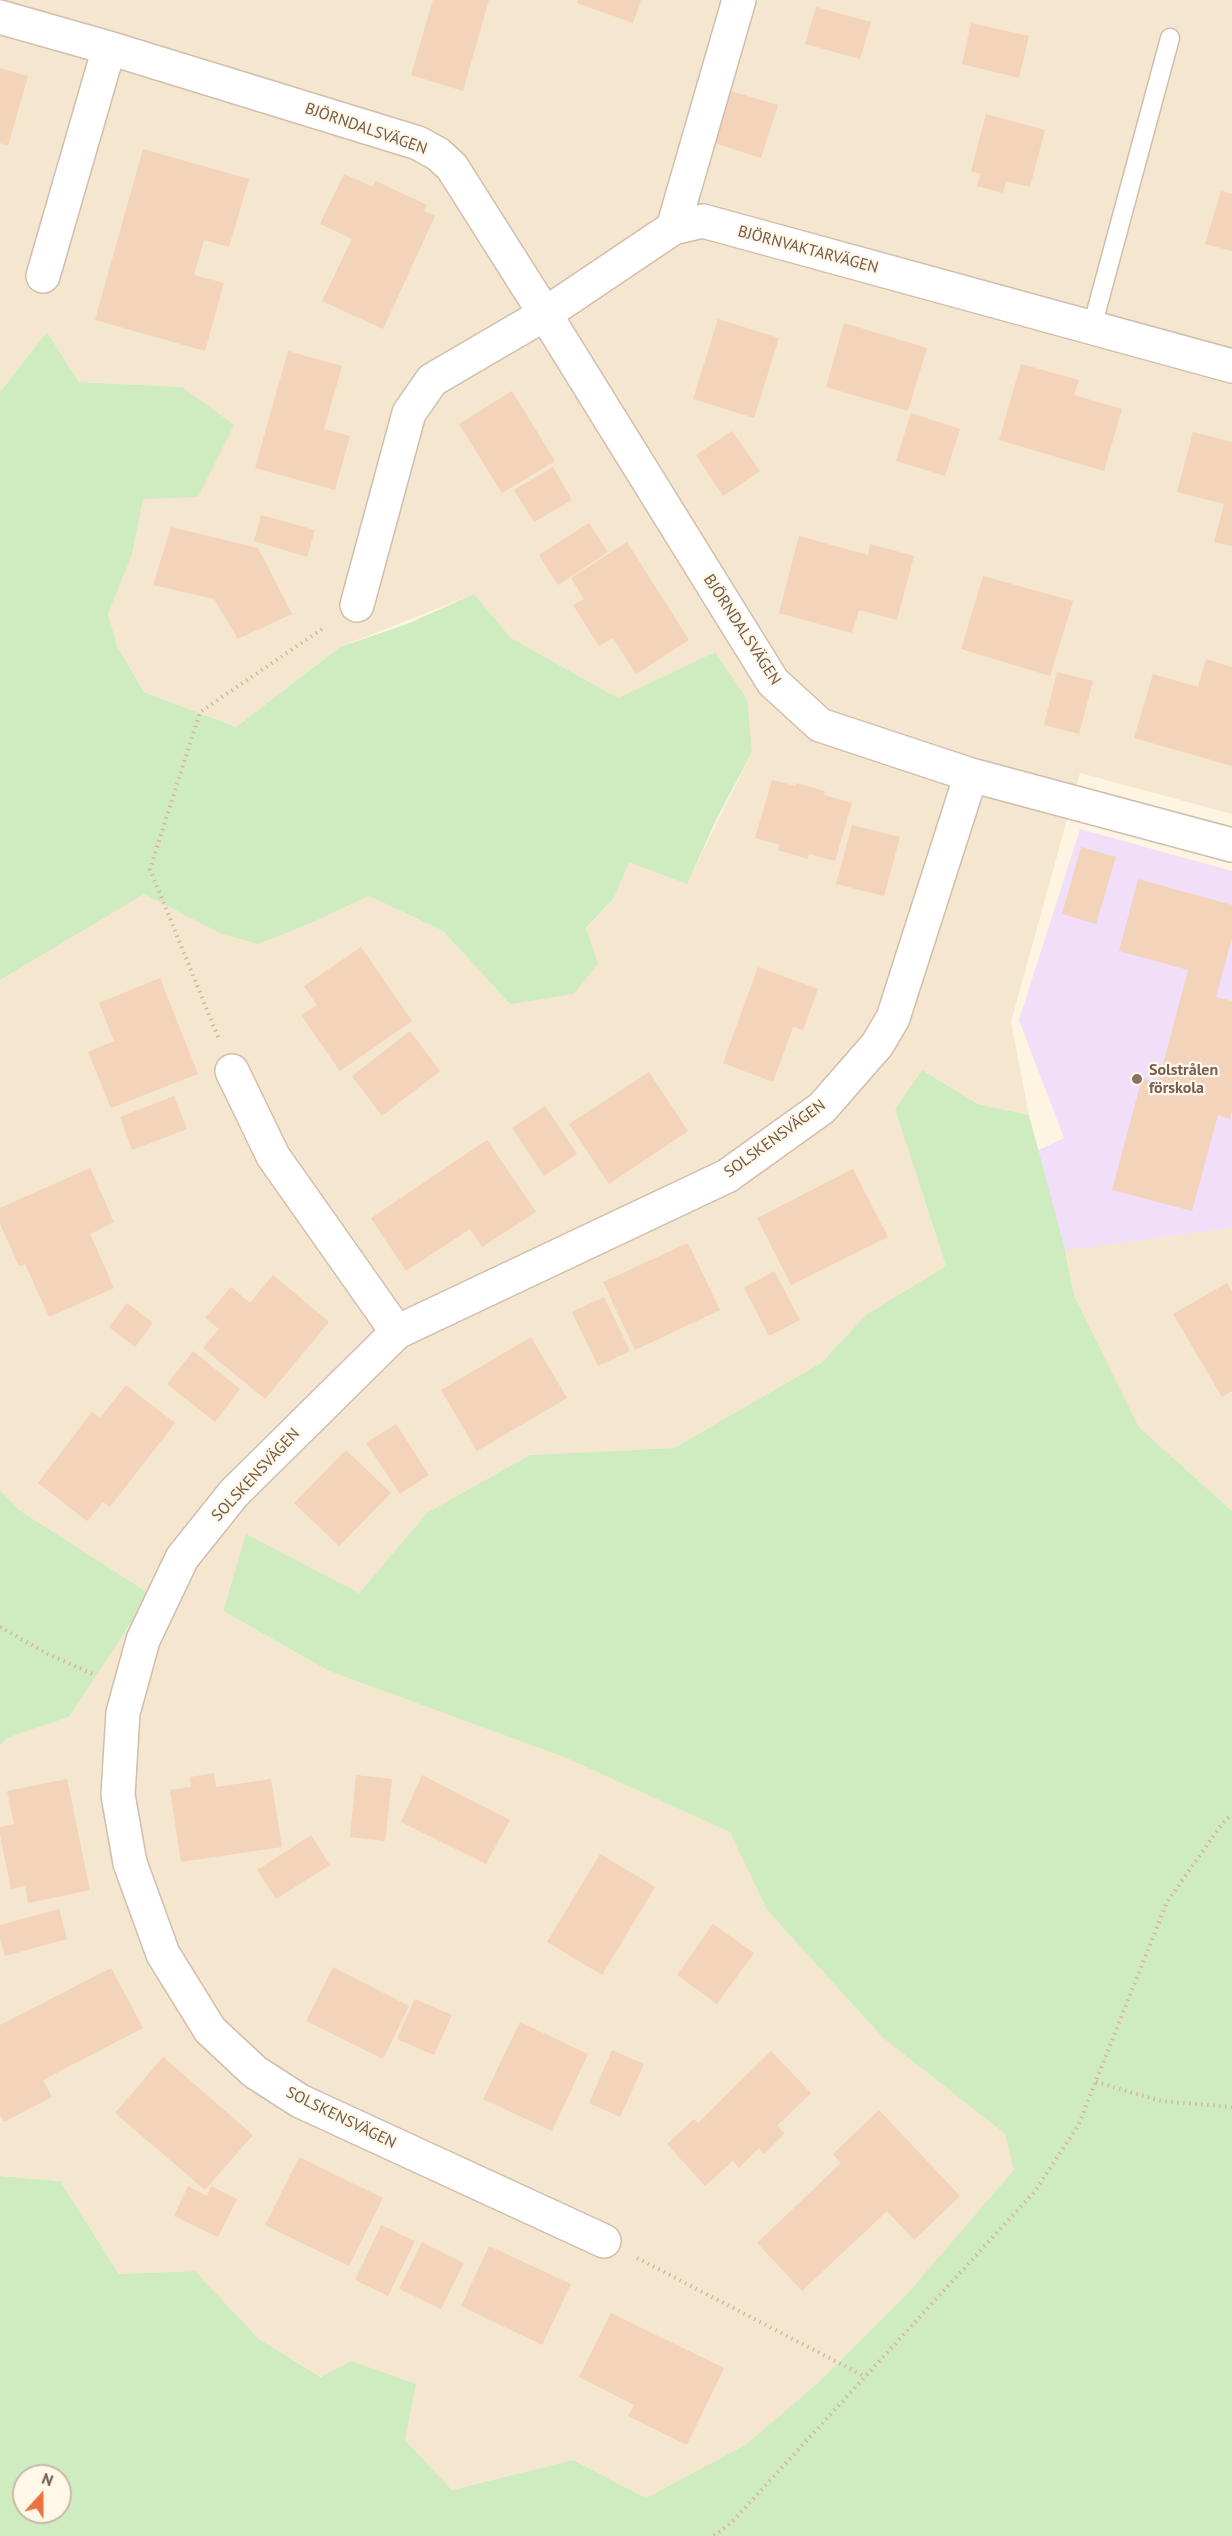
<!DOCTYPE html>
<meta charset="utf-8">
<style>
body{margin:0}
#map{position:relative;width:1232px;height:2536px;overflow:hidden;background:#fdf4e2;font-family:"PT Sans",sans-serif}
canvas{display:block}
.north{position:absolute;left:12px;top:2464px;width:60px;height:60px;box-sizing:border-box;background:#fff8e9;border:2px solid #c8b9a9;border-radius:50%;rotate:21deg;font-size:16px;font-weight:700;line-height:24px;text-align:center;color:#755a48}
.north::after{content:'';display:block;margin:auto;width:21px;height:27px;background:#ec7143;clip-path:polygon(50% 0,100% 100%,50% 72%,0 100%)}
</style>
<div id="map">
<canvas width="1232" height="2536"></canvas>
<div class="north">N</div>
</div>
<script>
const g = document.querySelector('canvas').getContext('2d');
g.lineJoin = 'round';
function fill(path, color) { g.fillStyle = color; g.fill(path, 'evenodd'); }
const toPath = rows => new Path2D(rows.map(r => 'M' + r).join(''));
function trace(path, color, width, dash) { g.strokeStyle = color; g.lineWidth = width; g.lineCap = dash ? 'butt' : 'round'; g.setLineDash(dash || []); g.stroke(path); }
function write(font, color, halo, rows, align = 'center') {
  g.font = font + ' "PT Sans",sans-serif'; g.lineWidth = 4.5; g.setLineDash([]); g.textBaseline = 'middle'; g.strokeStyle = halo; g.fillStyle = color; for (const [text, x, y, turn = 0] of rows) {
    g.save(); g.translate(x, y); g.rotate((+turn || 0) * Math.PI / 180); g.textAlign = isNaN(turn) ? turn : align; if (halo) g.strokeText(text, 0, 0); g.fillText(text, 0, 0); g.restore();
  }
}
fill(toPath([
 [0,0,1232,0,1232,814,1080,773,1011,1022,1029,1115,978,1104,922,1070,895,1108,946,1266,867,1314,821,1363,674,1448,530,1455,428,1512,359,1593,246,1535,223,1611,329,1671,566,1758,731,1832,767,1910,883,2038,1005,2134,1015,2170,907,2294,819,2382,745,2445,646,2498,573,2460,452,2490,405,2440,351,2361,322,2377,259,2339,195,2271,119,2274,60,2181,0,2176,0,1745,7,1738,69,1717,150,1594,19,1510,0,1490,0,980,144,893,220,933,311,923,369,896,443,931,510,1004,598,963,586,929,614,898,629,861,687,883,752,752,715,652,618,698,511,638,474,594,340,647,236,727,144,692,118,648,108,614,132,555,143,499,182,387,79,382,47,332,0,392],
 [1232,1228,1232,1511,1139,1427,1074,1295,1065,1250]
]), '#f5e6d0');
fill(toPath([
 [1080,829,1232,871,1232,1228,1054,1252,1016,1161,1064,1138,1019,1020]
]), '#f1dff9');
fill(toPath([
 [47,332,79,382,182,387,234,425,198,497,143,499,132,555,108,614,118,648,144,692,236,727,340,647,407,624,474,594,511,638,618,698,715,652,747,699,752,752,717,818,687,884,629,862,614,898,586,928,598,963,574,994,510,1004,443,931,369,896,311,923,258,944,220,933,144,894,0,980,0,392],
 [922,1070,978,1104,1029,1115,1065,1250,1074,1295,1139,1427,1232,1511,1232,2536,0,2536,0,2176,60,2181,119,2274,195,2271,259,2339,321,2377,351,2361,416,2384,405,2440,452,2490,573,2460,646,2498,745,2445,819,2382,907,2294,1014,2170,1005,2134,883,2038,767,1910,730,1832,566,1758,329,1671,223,1611,246,1534,359,1593,428,1512,530,1455,674,1448,821,1363,867,1314,946,1266,895,1109],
 [24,2476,60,2476,60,2512,24,2512],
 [0,1490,19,1510,150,1594,69,1717,7,1738,0,1745]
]), '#cfebc0');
fill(toPath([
 [433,0,489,0,463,91,411,75],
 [578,0,641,0,633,23,577,3],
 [816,7,871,22,860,59,805,44],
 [971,23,1029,36,1019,78,962,64],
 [0,68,28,76,8,146,0,143],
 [731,91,778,105,761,158,715,143],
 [986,114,1045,130,1030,187,1006,181,1003,193,977,186,981,174,971,171],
 [143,149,249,179,229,247,204,240,194,275,224,283,205,351,95,320],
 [344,174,373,187,376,181,427,205,424,211,435,216,383,329,322,301,352,239,320,224],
 [1221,191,1232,194,1232,251,1205,244],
 [718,319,779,338,754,418,693,399],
 [844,323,927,348,908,411,826,387],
 [288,351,342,366,324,429,350,436,335,490,255,468],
 [1021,364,1079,380,1074,395,1122,409,1104,471,999,440],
 [512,391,555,461,502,493,459,424],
 [911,413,960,429,945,476,896,461],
 [732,431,760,471,723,496,696,455],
 [1193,432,1232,442,1232,546,1214,542,1224,504,1177,492],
 [553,467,572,500,534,522,514,490],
 [261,515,315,530,307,557,254,541],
 [589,523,608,552,558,585,539,555],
 [171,527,258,548,292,614,238,639,214,599,153,585],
 [799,536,868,555,870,544,914,556,897,620,859,610,852,633,779,613],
 [627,542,689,640,636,674,613,638,599,646,573,605,584,599,571,578],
 [983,576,1073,601,1050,676,961,649],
 [1206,659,1232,667,1232,766,1134,738,1153,674,1198,687],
 [1057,672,1093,681,1079,734,1044,725],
 [772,780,796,786,796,783,825,791,824,795,852,803,835,861,809,854,808,859,778,850,780,845,755,838],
 [852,825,900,837,884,896,836,884],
 [1081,847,1116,857,1096,924,1062,914],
 [1138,879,1232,905,1232,938,1216,997,1232,1001,1232,1111,1230,1119,1218,1115,1192,1211,1112,1190,1142,1078,1158,1083,1188,970,1119,951],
 [361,947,412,1021,340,1071,301,1015,317,1005,304,986],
 [758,967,818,989,803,1030,793,1027,773,1082,723,1063],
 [160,978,198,1074,111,1108,88,1052,114,1041,99,1003],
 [410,1031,440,1071,382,1116,352,1076],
 [649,1072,688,1131,609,1184,569,1124],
 [174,1096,187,1129,132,1150,120,1117],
 [545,1106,577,1154,544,1176,512,1128],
 [487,1140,536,1212,482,1247,470,1229,406,1271,371,1218],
 [90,1168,114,1222,90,1234,114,1288,49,1317,25,1264,19,1266,0,1224,0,1208],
 [853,1169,888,1237,791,1285,757,1218],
 [688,1243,720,1310,635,1350,603,1282],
 [774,1271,800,1320,769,1336,744,1288],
 [273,1275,329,1322,265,1399,203,1348,219,1329,205,1318,231,1287,250,1303],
 [1227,1283,1232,1291,1232,1391,1222,1397,1173,1314],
 [604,1297,630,1351,598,1366,572,1312],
 [127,1303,153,1323,135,1347,109,1327],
 [531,1337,567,1398,477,1451,441,1390],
 [193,1351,240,1389,215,1422,167,1384],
 [126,1385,175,1423,110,1507,103,1502,87,1521,38,1483,92,1412,100,1418],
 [396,1424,429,1475,400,1494,366,1443],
 [346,1450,391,1493,339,1546,294,1503],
 [214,1773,216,1787,271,1779,282,1847,181,1862,170,1790,191,1787,190,1777],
 [356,1775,392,1779,385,1841,350,1837],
 [422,1775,510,1820,486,1864,401,1822],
 [67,1779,90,1890,28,1903,25,1886,11,1889,0,1835,0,1827,14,1824,7,1791],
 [311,1835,330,1865,276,1899,257,1870],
 [600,1854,655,1887,602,1975,547,1942],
 [59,1909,67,1939,5,1956,0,1938,0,1925],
 [713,1924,754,1953,717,2004,677,1975],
 [333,1967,409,2006,383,2059,306,2021],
 [111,1968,143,2028,43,2080,52,2097,4,2122,0,2115,0,2025],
 [415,1999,452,2015,434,2055,397,2039],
 [520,2022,588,2054,552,2131,483,2099],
 [612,2050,644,2064,620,2117,589,2103],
 [771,2051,811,2093,777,2126,785,2133,764,2154,759,2148,739,2168,733,2161,705,2186,667,2144,694,2119,698,2123],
 [163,2057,253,2135,205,2190,115,2113],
 [879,2110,960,2196,914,2240,887,2211,802,2291,757,2243,841,2163,833,2154],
 [299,2157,383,2198,349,2266,265,2225],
 [188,2186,207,2196,211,2186,237,2199,218,2237,174,2216],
 [381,2225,415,2241,388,2296,355,2280],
 [422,2242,464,2263,441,2309,399,2289],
 [489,2246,571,2284,542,2345,461,2306],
 [611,2313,724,2368,687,2445,628,2416,634,2405,579,2377]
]), '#f3d3b9');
const lane = toPath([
 [1092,327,1170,38]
]);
const street = toPath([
 [0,17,109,48,418,143,438,154,452,167,545,314,773,682,820,725,971,775,1232,845],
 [673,228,739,0],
 [43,276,109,48],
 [357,605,409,413,432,380,545,314,673,228,703,221,1232,366],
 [232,1071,273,1156,397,1332],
 [604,2241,300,2101,255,2072,210,2030,163,1954,130,1863,118,1795,123,1713,143,1640,182,1558,234,1493,397,1332,727,1176,822,1108,877,1045,893,1018,971,775]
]);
trace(lane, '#d1beac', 21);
trace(street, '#d1beac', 36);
trace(toPath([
 [218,1037,150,869,200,712,325,627],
 [0,1627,48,1654,93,1674],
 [1096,2082,1161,2101,1232,2107],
 [637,2258,866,2377],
 [714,2536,732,2522,1035,2191,1078,2126,1167,1902,1222,1824,1232,1814]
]), '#d8b69c', 4, [1.5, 4.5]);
trace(lane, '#fff', 18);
trace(street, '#fff', 33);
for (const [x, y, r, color] of [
 [1137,1079,6,"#8d6e63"]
]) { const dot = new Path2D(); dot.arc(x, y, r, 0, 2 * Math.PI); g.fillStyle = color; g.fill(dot); trace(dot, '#fff8e9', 2); }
write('16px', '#755a48', '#fff8e9', [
 ["BJÖRNDALSVÄGEN",366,129,19],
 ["BJÖRNVAKTARVÄGEN",808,250,15],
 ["BJÖRNDALSVÄGEN",742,630,57],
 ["SOLSKENSVÄGEN",775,1139,-36],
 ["SOLSKENSVÄGEN",256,1475,-47],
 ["SOLSKENSVÄGEN",341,2118,26]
]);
write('bold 16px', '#785e54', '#fff8e9', [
 ["Solstrålen",1149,1070],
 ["förskola",1149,1088]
], 'left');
</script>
